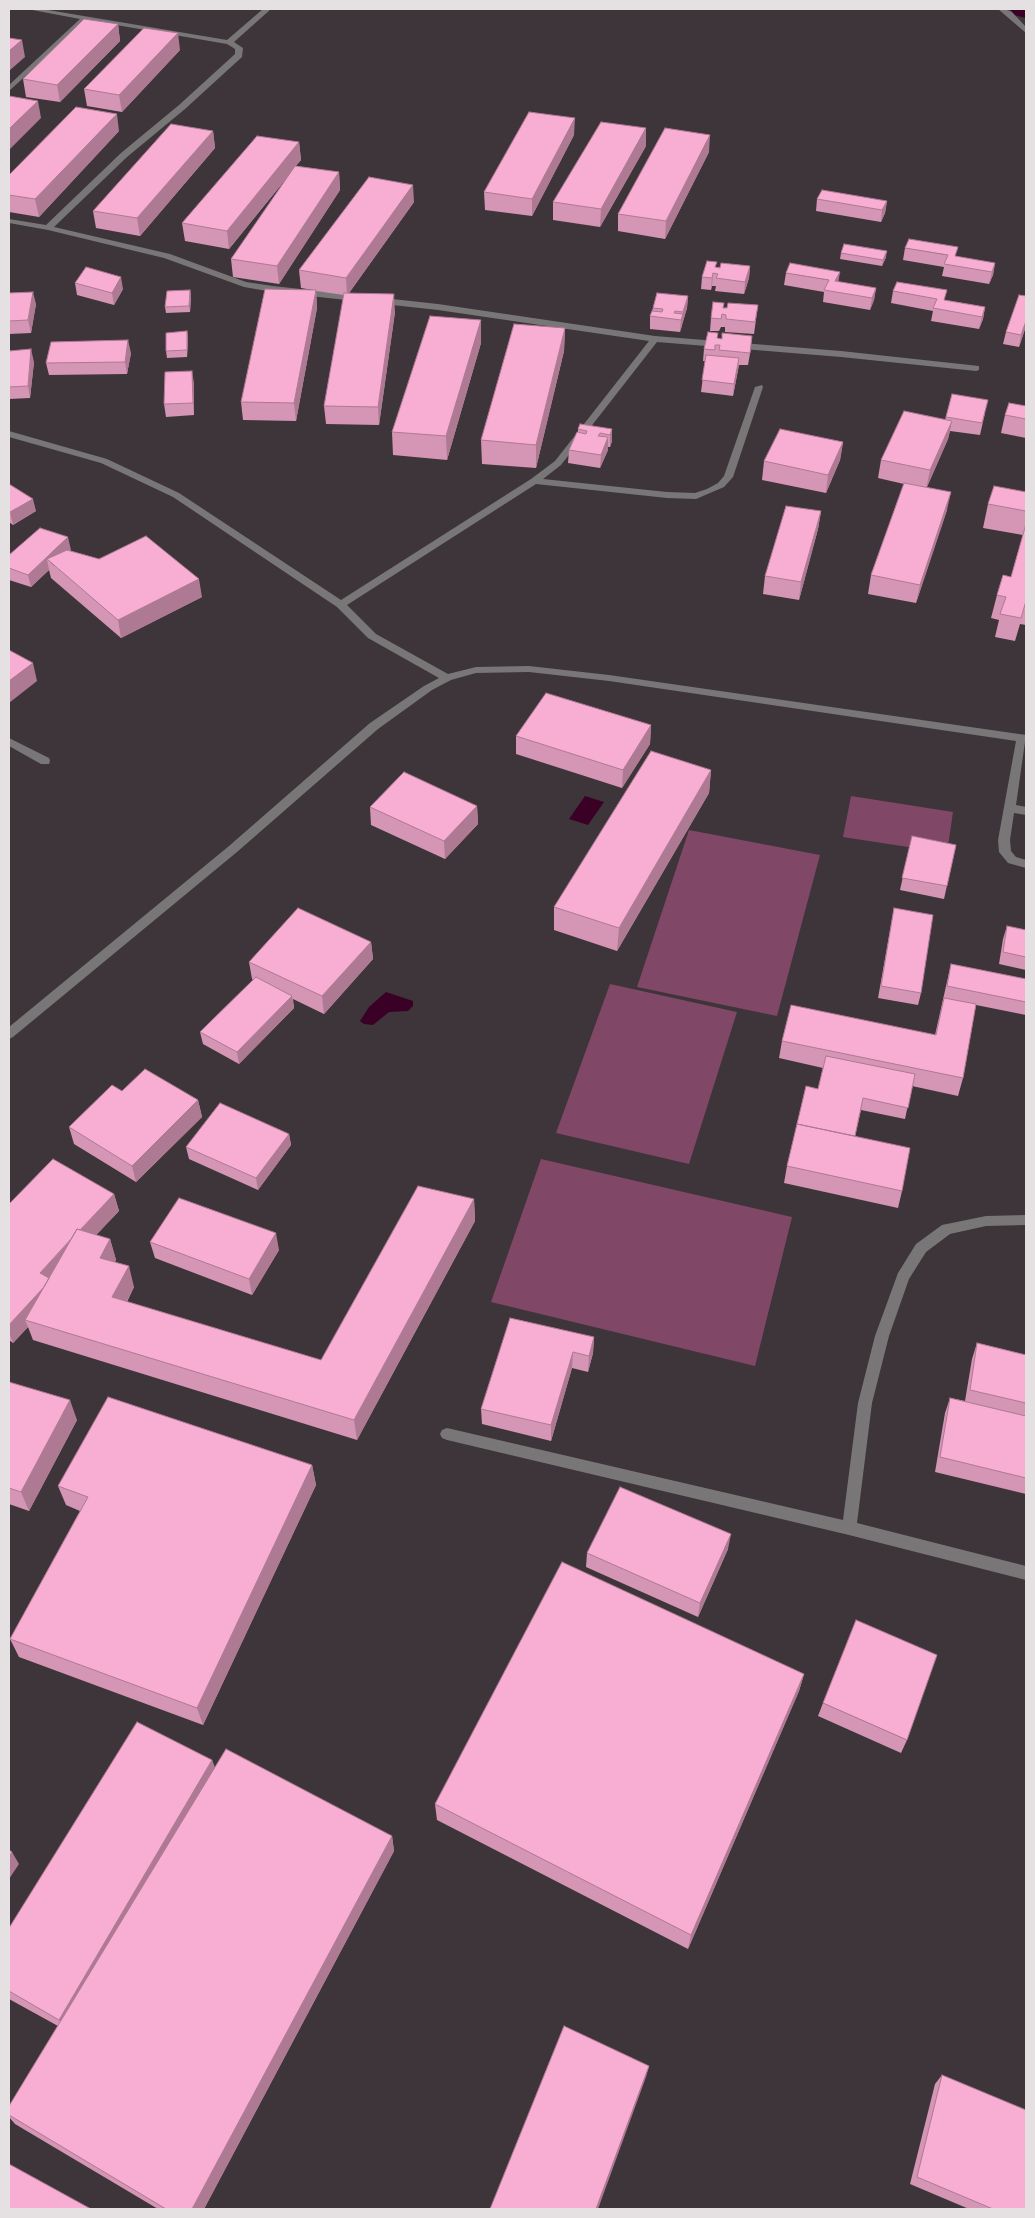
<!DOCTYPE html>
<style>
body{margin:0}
#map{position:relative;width:1035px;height:2218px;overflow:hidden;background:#3d3539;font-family:Montserrat,sans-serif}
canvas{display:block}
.frame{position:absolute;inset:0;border:10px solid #e5e0e2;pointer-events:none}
</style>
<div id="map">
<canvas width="1035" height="2218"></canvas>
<div class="frame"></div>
</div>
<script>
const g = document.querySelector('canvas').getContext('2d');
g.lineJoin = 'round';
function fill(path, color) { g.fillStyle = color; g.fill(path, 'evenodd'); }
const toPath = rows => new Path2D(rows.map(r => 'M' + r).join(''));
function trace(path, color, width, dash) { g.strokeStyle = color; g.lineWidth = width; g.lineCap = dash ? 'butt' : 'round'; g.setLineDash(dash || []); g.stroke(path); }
fill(toPath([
 [851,796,953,812,947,853,843,837],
 [689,830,820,855,777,1016,637,987],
 [610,984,737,1012,689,1164,556,1133],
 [541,1159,792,1217,755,1366,491,1302]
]), '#814766');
fill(toPath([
 [585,796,604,802,588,825,569,819],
 [386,992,413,1001,413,1006,408,1011,389,1012,373,1025,364,1024,360,1021,369,1007]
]), '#3a0025');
fill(toPath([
 [1010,9,1026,9,1026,18,1014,15,1010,9]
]), '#3a0025');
fill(toPath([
 [27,9,42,9,227,40,263,9,271,9,234,42,243,48,242,57,185,109,127,157,54,227,170,254,246,282,273,286,438,304,655,336,841,351,979,366,979,370,976,371,841,357,657,342,561,465,543,479,667,492,695,493,707,489,718,483,724,476,755,387,762,385,763,387,733,477,724,487,696,499,667,498,536,484,347,605,376,634,448,674,476,667,529,666,609,675,1026,735,1016,805,1026,807,1026,815,1014,813,1010,840,1011,851,1016,857,1026,860,1026,868,1008,863,999,852,998,840,1016,741,609,681,529,672,476,673,451,680,432,690,378,729,237,852,13,1037,9,1039,9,1027,229,846,370,723,424,686,439,678,368,638,337,607,173,497,101,463,9,437,9,431,107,459,179,493,341,600,531,479,555,461,649,341,438,310,273,292,244,287,164,258,48,230,9,223,9,219,46,225,121,153,179,105,235,54,235,49,227,44,87,20,9,91,9,85,80,19,27,9],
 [998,9,1005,9,1012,12,1026,27,1026,33,998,9],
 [9,738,49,758,50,761,49,764,41,764,9,746,9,738],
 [1026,1215,1026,1225,986,1226,950,1234,926,1252,909,1279,889,1336,872,1403,857,1523,1026,1566,1026,1580,849,1535,447,1440,442,1438,440,1434,442,1430,447,1428,843,1520,858,1403,875,1336,898,1273,916,1244,942,1225,986,1216,1026,1215]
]), '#797677');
fill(toPath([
 [118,24,120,41,60,102,26,97,23,79],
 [180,50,122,112,87,106,84,89],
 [119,131,39,217,9,212,9,175],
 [213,131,215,148,140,236,96,228,93,211],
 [574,135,532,216,485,210,484,192],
 [299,142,301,160,295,166,339,172,340,190,279,284,233,277,231,259,290,174,229,249,185,241,182,223],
 [646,146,600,227,553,220,553,202],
 [709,152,665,239,618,231,618,214],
 [817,199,887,201,885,213,881,222,816,211],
 [414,202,349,293,395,312,379,425,326,424,324,406,344,295,316,291,317,308,296,421,243,420,241,402,313,290,301,288,299,270],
 [905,248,995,263,993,275,989,284,942,276,944,267,903,260],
 [841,253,886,257,882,266,840,259],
 [750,266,749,278,744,294,715,291,716,286,712,286,711,290,701,289,702,277,717,267],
 [786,273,876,288,874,300,870,310,823,302,824,292,784,285],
 [75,283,123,289,114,305,77,295],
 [190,290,191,296,190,312,166,313,165,307],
 [893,291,985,307,983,319,979,329,931,321,933,311,891,303],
 [9,293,36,304,31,333,9,334],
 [688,296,687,308,680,332,650,329,650,316,653,308],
 [1026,296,1026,326,1019,347,1003,344,1006,332],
 [758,305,754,334,725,332,725,327,721,327,719,331,710,331,711,318,723,308],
 [565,328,564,351,536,468,482,464,481,440],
 [187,331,188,338,187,357,167,358,166,351],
 [717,338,751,348,748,365,739,365,733,396,701,392,705,361,703,361,704,349],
 [481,343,447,460,393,455,392,432],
 [9,351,34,362,30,398,9,399],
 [131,353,127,374,49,375,46,363],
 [194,383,194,415,166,417,164,404],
 [952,394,985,413,980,435,950,431,948,439,927,487,947,510,916,603,868,594,871,575,904,484,878,478,881,460,945,420],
 [1026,406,1026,438,1001,433,1005,415],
 [578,429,612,429,612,441,610,447,608,447,608,450,600,468,568,463,569,450,578,432],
 [843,442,840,460,826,493,762,480,764,461],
 [9,484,36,511,13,525,9,522],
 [1026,492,1026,625,1020,624,1015,641,995,637,999,620,991,618,997,595,1011,577,1023,535,983,528,988,504],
 [821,511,818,529,799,600,763,594,765,576],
 [71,550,70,551,99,559,202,597,121,638,51,578,49,570,31,587,9,580,9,555],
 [651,725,650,744,622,788,516,754,516,736],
 [711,770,709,793,617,951,554,930,554,907],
 [477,806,478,824,445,859,371,825,370,807],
 [912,836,956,845,944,899,900,890],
 [894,908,921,993,918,1005,878,998],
 [1007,926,1026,930,1026,970,999,964,1003,939],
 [371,942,373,959,324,1014,293,999,294,1008,239,1064,203,1044,200,1032,253,980,252,979,249,962],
 [951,964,1026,979,1026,1015,976,1005,963,1078,958,1096,912,1086,905,1119,861,1110,855,1136,902,1191,898,1208,784,1183,787,1166,818,1089,823,1068,779,1058,782,1041,935,1035],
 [198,1100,202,1117,136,1182,74,1144,69,1127],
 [289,1134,291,1145,258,1190,189,1159,186,1147],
 [114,1194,119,1211,96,1235,110,1239,116,1260,115,1262,134,1287,127,1302,321,1360,474,1199,475,1221,357,1440,33,1340,28,1327,13,1343,9,1340,9,1204],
 [150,1242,279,1250,252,1295,155,1258],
 [594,1337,593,1353,588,1372,572,1368,551,1441,482,1424,481,1409],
 [977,1343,1026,1355,1026,1494,935,1472,945,1413,950,1398,965,1401,972,1359],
 [9,1382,77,1420,29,1511,9,1504],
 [312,1465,316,1485,203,1725,19,1657,10,1639,80,1511,66,1505,58,1486],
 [728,1549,698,1617,586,1567,587,1553],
 [804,1674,799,1691,688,1949,437,1820,435,1804],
 [823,1703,907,1740,901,1753,818,1716],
 [212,1760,215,1768,392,1836,394,1851,204,2209,158,2209,15,2124,9,2117,9,2106,58,2026,9,1999,9,1928],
 [942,2075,1026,2209,969,2209,910,2184,935,2084]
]), '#d595b5');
fill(toPath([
 [118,24,120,41,60,102,57,85],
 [178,33,180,50,122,112,119,95],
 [22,40,25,57,9,71,9,51],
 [38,101,41,118,9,150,9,129],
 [117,114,119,131,39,217,35,199],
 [575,118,574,135,532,216,532,199],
 [646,128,646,146,600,227,601,209],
 [213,131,215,148,140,236,137,218],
 [710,135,709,152,665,239,666,221],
 [299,142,301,160,229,249,227,231],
 [339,172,340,190,279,284,277,266],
 [413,185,414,202,347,296,346,278],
 [887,201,885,213,881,222,882,210],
 [887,251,886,257,882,266,883,260],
 [995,263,993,275,989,284,992,272],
 [750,266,749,278,744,294,745,282],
 [840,272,838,284,835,281],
 [713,273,712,286,711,290,712,278],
 [121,277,123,289,114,305,112,293],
 [876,288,874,300,870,310,872,298],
 [190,290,191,296,190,312,189,306],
 [316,290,317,308,296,421,294,403],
 [33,292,36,304,31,333,28,320],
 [394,294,395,312,379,425,378,407],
 [688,296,687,308,682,324,683,312],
 [985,307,983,319,979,329,982,317],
 [683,314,682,326,680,332,681,320],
 [481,320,481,343,447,460,446,436],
 [1026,321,1026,326,1019,347,1021,335],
 [565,328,564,351,536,468,536,445],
 [187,331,188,338,187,357],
 [128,340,131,353,127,374,125,362],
 [31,349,34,362,30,398,28,386],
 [739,358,738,370,733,396,734,384],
 [192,371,194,383,194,415,193,403],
 [952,421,948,439,926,489,930,470],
 [612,429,612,441,610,447,610,435],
 [608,437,608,450,600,468,601,455],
 [843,442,840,460,826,493,828,475],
 [951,492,947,510,916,603,920,585],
 [33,499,36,511,13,525,10,512],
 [821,511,818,529,799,600,801,582],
 [68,537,71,550,54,566,47,559,49,570,31,587,28,575],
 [199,579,202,597,121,638,118,620],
 [33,663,37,681,9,703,9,681],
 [651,725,650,744,622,788,623,770],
 [711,770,709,793,617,951,619,928],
 [477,806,478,824,445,859,444,841],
 [371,942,373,959,324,1014,322,996],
 [292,996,294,1008,239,1064,237,1052],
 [198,1100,202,1117,136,1182,132,1166],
 [289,1134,291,1145,258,1190,256,1178],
 [114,1194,119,1211,52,1282,25,1320,28,1327,13,1343,9,1332,9,1325,40,1273],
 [474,1199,475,1221,357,1440,354,1420],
 [276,1233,279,1250,252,1295,249,1279],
 [110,1239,116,1260,106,1279,100,1258],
 [129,1266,134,1287,118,1318,112,1297],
 [594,1337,593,1353,588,1372,589,1356],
 [573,1352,572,1368,551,1441,551,1425],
 [70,1400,77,1420,29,1511,21,1492],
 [312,1465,316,1485,203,1725,197,1708],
 [731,1534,728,1549,698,1617,700,1603],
 [804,1674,799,1691,688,1949,691,1935],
 [212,1760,217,1776,68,2032,59,2020],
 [392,1836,394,1851,204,2209,192,2209],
 [12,1852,19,1864,9,1879,9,1857],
 [649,2066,646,2077,598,2209,596,2209]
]), '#ae7993');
const building = toPath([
 [84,19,118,24,57,85,23,79,84,19],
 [144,28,178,33,119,95,84,89,144,28],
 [9,38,22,40,9,51,9,38],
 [9,96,38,101,9,129,9,96],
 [76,107,117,114,35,199,9,195,9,175,76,107],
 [529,112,575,118,532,199,484,192,529,112],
 [601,122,646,128,601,209,553,202,601,122],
 [171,124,213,131,137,218,93,211,171,124],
 [665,128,710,135,666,221,618,214,665,128],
 [257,136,299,142,227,231,182,223,257,136],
 [295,166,339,172,277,266,231,259,295,166],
 [369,177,413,185,346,278,299,270,369,177],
 [822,190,887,201,882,210,817,199,822,190],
 [909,239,958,247,955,256,995,263,992,272,944,264,948,255,905,248,909,239],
 [844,244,887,251,883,260,841,253,844,244],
 [707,261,717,262,715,267,720,268,721,263,750,266,745,282,716,278,718,274,713,273,712,278,702,277,707,261],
 [790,263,840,272,835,281,876,288,872,298,824,290,829,280,786,273,790,263],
 [86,267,121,277,112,293,75,283,86,267],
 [897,282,947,290,944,300,985,307,982,317,933,308,937,299,893,291,897,282],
 [265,289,316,290,294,403,241,402,265,289],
 [190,290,189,306,165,307,167,291,190,290],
 [33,292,28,320,9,321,9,293,33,292],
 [344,293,394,294,378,407,324,406,344,293],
 [657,293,688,296,683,312,675,311,674,313,683,314,681,320,650,316,652,311,662,312,663,309,653,308,657,293],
 [1019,295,1026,296,1026,321,1021,335,1006,332,1019,295],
 [713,302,724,303,723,308,727,308,728,303,758,305,755,322,726,319,726,315,722,314,721,319,711,318,713,302],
 [430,316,481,320,446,436,392,432,430,316],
 [514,324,565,328,536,445,481,440,514,324],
 [187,331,187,350,166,351,166,333,187,331],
 [708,332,718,333,717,338,722,339,722,333,752,336,750,353,719,350,720,345,715,345,715,350,704,349,708,332],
 [128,340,125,362,46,363,51,342,128,340],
 [31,349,28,386,9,387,9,351,31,349],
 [706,355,739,358,734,384,702,380,706,355],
 [192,371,193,403,164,404,165,372,192,371],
 [952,394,988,400,982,423,946,417,952,394],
 [1009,403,1026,406,1026,419,1005,415,1009,403],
 [904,411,952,421,930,470,881,460,904,411],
 [580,424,612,429,610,435,600,433,598,436,608,437,601,455,569,450,577,432,586,434,587,431,578,429,580,424],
 [780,429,843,442,828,475,764,461,780,429],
 [904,483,951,492,920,585,871,575,904,483],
 [9,484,33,499,10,512,9,512,9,484],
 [994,486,1026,492,1026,511,988,504,994,486],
 [786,506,821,511,801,582,765,576,786,506],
 [1026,524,1026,601,1021,618,1000,614,1006,597,997,595,1003,575,1011,577,1026,524],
 [40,528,68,537,28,575,9,568,9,555,40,528],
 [146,536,199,579,118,620,47,559,67,550,99,559,146,536],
 [9,650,33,663,9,681,9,650],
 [546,693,651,725,623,770,516,736,546,693],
 [651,751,711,770,619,928,554,907,651,751],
 [404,772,477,806,444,841,370,807,404,772],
 [912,836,956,845,947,886,902,878,912,836],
 [298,908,371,942,322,996,249,962,298,908],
 [894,908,933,915,921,993,881,986,894,908],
 [1007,926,1026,930,1026,957,1003,952,1007,926],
 [951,964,1026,979,1026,1002,947,986,951,964],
 [256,977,292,996,237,1052,200,1032,256,977],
 [944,998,976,1004,963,1078,782,1041,791,1005,936,1035,944,998],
 [826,1056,915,1074,908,1108,863,1098,855,1136,797,1124,806,1086,818,1089,826,1056],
 [145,1069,198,1100,132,1166,69,1127,112,1085,122,1091,145,1069],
 [220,1103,289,1134,256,1178,186,1147,220,1103],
 [797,1124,910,1148,902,1191,787,1166,797,1124],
 [53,1159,114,1194,80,1230,77,1229,71,1239,40,1273,49,1278,44,1287,9,1325,9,1204,53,1159],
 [418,1186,474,1199,354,1420,25,1320,77,1229,110,1239,100,1258,129,1266,112,1297,321,1360,418,1186],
 [179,1198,276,1233,249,1279,150,1242,179,1198],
 [510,1318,594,1337,589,1356,573,1352,551,1425,481,1409,510,1318],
 [977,1343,1026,1355,1026,1403,970,1390,977,1343],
 [9,1382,70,1400,21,1492,9,1488,9,1382],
 [108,1397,312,1465,197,1708,10,1639,88,1497,58,1486,108,1397],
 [950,1398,1026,1416,1026,1478,940,1457,950,1398],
 [620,1487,731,1534,700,1603,587,1553,620,1487],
 [562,1562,804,1674,691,1935,435,1804,562,1562],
 [856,1620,937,1655,907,1740,823,1703,856,1620],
 [137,1722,212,1760,59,2020,9,1991,9,1928,137,1722],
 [226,1749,392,1836,192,2209,166,2209,9,2115,9,2106,226,1749],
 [9,1850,12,1852,9,1857,9,1850],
 [564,2026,649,2066,596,2209,490,2209,564,2026],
 [942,2075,1026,2110,1026,2209,993,2209,917,2177,942,2075],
 [9,2164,91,2209,9,2209,9,2164]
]);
fill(building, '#f8add2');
trace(building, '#ae7993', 1);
</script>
